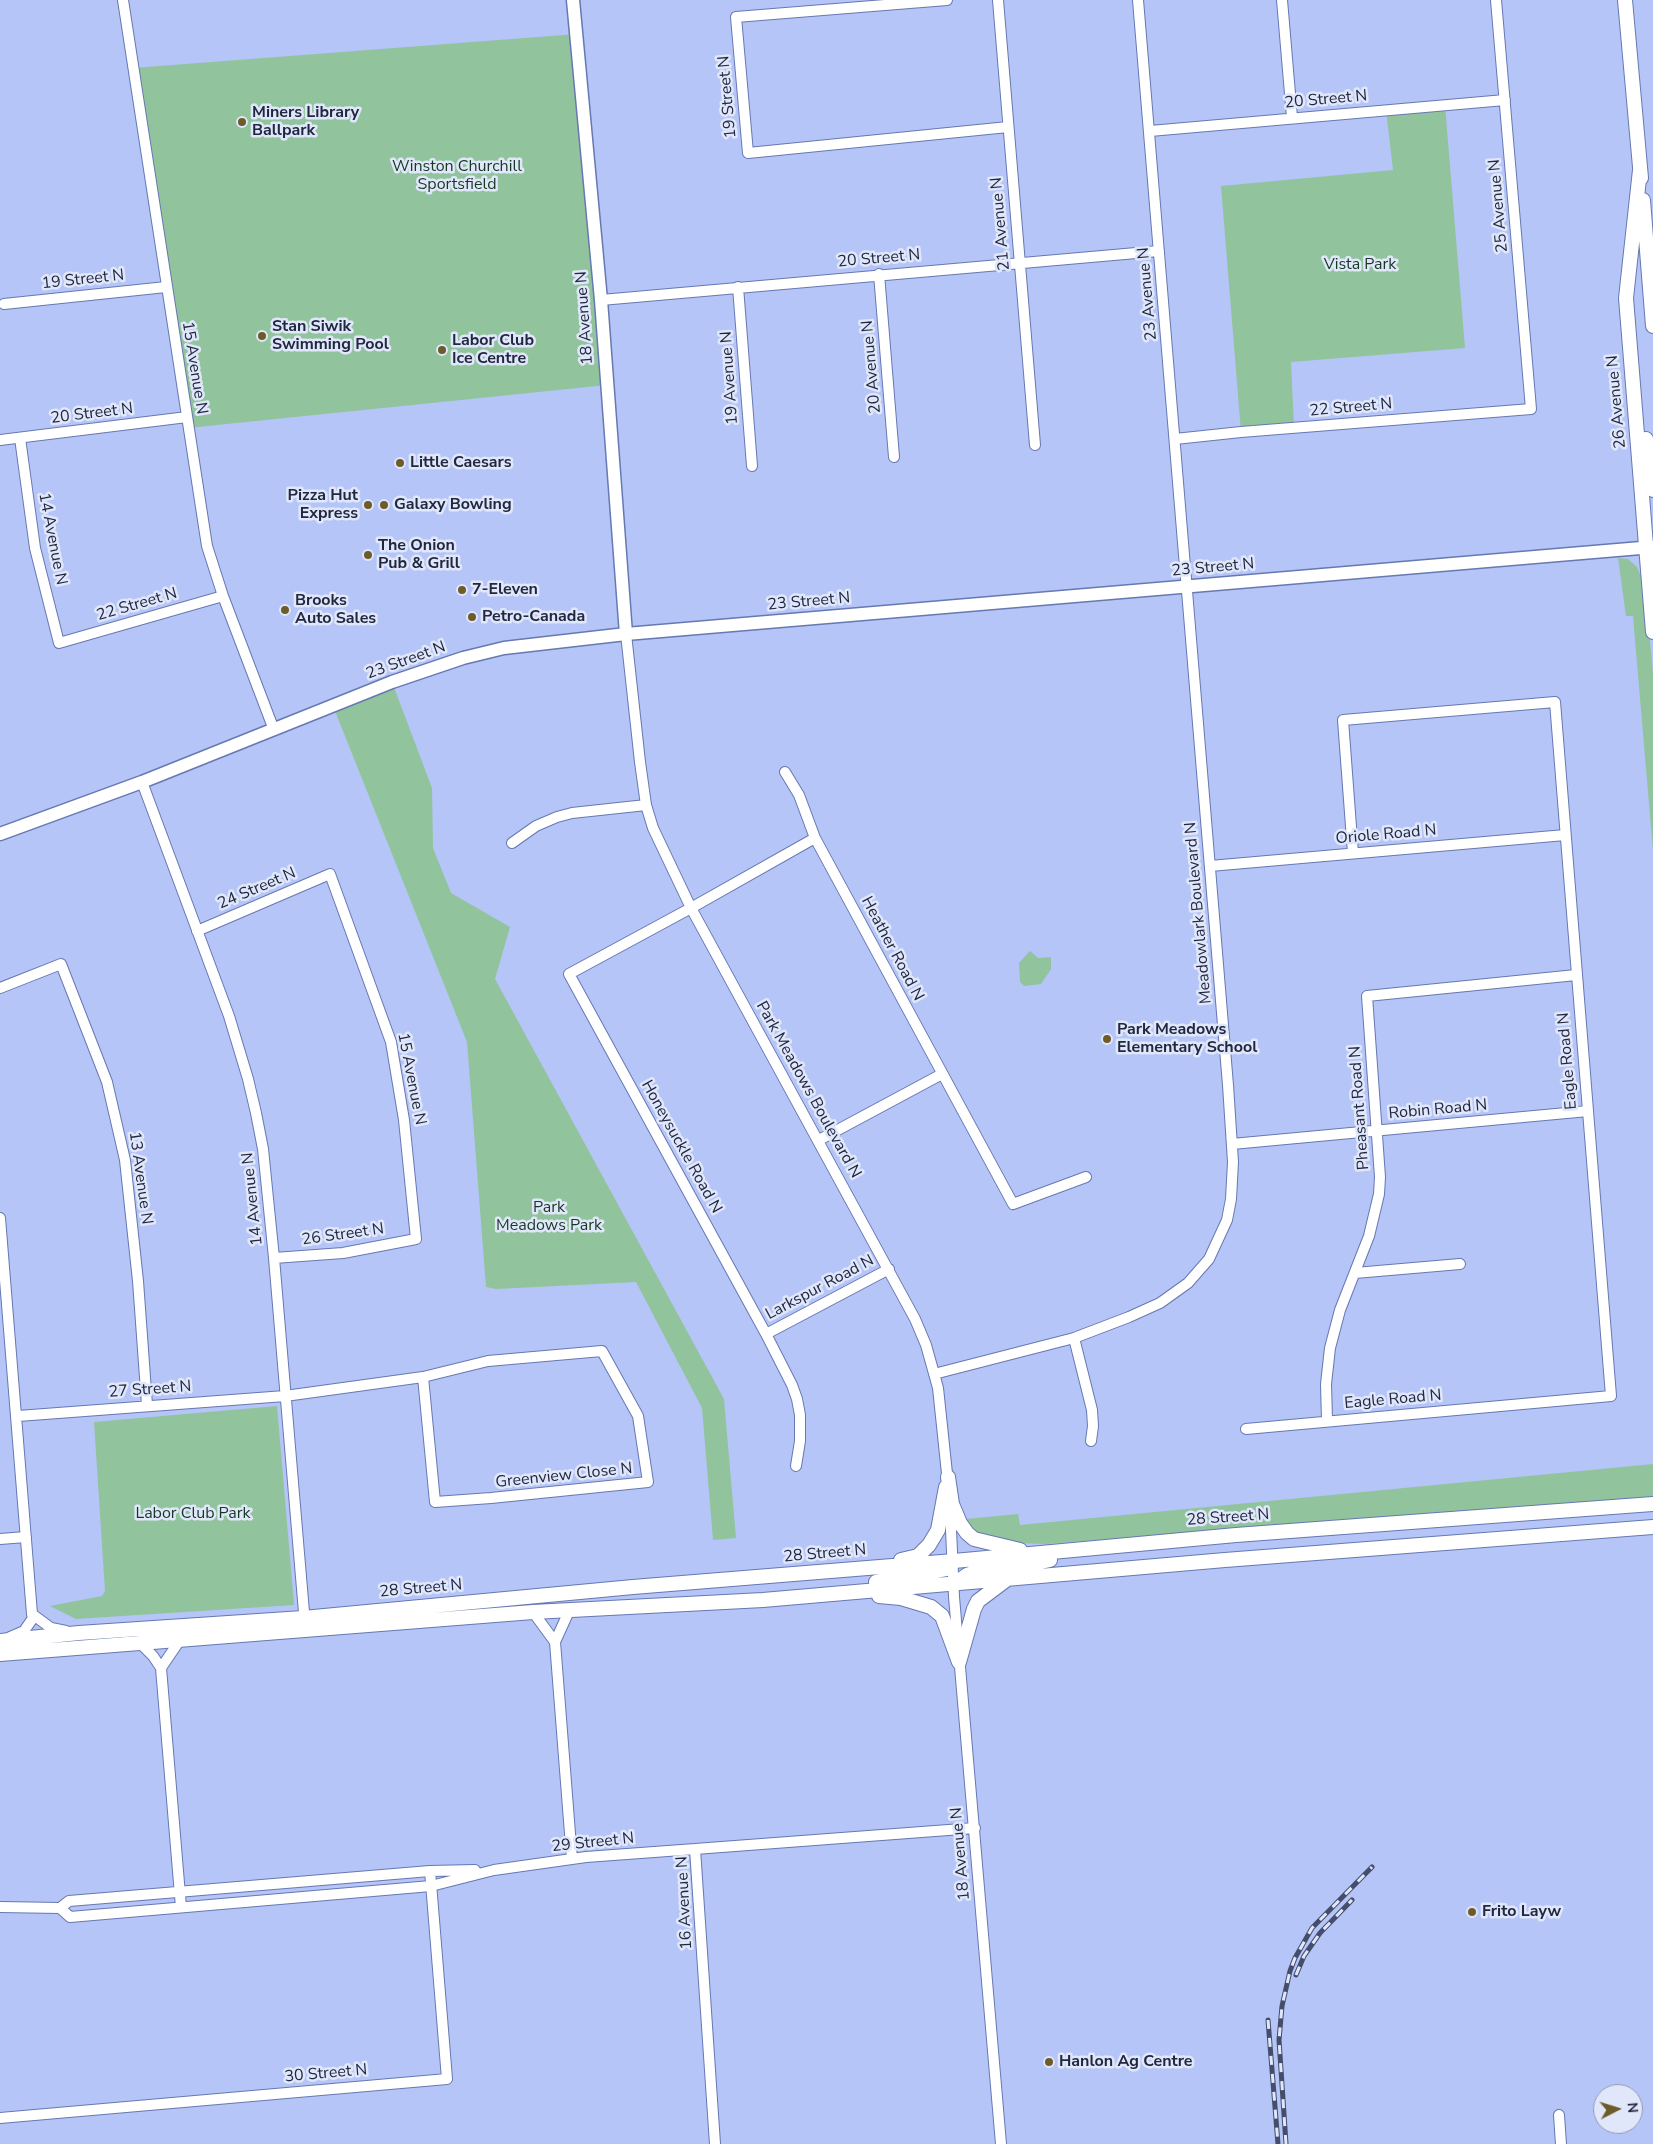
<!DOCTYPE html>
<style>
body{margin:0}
#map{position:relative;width:1653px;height:2144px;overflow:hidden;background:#b5c5f7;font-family:"Nunito Sans",sans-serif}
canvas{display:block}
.north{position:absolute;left:1593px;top:2084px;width:50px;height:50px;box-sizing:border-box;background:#e0e7fa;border:1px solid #939aaf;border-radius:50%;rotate:85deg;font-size:14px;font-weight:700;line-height:20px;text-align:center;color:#20273f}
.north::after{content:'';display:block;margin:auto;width:18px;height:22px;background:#6d5c2a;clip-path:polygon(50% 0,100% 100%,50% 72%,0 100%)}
</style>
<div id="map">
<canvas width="1653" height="2144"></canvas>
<div class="north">N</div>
</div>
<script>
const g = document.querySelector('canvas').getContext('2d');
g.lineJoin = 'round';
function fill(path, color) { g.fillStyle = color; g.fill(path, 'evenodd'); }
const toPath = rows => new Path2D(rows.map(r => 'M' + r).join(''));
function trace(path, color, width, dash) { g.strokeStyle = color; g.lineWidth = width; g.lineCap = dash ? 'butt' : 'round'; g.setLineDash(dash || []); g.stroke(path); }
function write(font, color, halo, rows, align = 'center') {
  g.font = font + ' "Nunito Sans",sans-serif'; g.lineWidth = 5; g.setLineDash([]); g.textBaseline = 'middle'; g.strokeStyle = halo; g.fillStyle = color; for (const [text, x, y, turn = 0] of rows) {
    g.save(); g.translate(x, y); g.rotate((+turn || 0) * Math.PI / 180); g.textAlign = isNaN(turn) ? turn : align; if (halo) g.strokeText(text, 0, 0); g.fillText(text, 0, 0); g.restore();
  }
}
fill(toPath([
 [577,34,607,385,188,428,133,68],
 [1445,105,1465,348,1291,362,1294,427,1241,432,1221,186,1393,170,1386,110],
 [1618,558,1628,559,1637,567,1644,583,1646,598,1653,673,1653,851,1633,616,1626,616],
 [392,682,432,788,433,848,451,893,510,927,495,979,724,1399,736,1538,713,1540,702,1408,636,1282,496,1289,486,1287,467,1042,333,706],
 [1030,951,1038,958,1051,957,1051,969,1041,984,1024,986,1020,982,1019,963],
 [277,1406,294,1605,76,1619,50,1606,102,1596,105,1591,94,1422],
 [1653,1464,1653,1496,1651,1497,1410,1516,1046,1544,1014,1543,984,1538,974,1530,966,1519,1018,1514,1020,1525]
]), '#91c49c');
const minor = toPath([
 [123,0,207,546,223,596,274,730],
 [947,0,736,17,748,153,1008,127],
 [998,0,1035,445],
 [1282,0,1292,117],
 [1150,131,1505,100],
 [879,274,894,457],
 [738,287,752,466],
 [601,300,1159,251],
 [4,304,166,287],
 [20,438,35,548,59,643,223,596],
 [1175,439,1241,432,1531,409,1496,0],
 [0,440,187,417],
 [626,634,640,762,646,805,653,828,691,908,915,1319,926,1345,938,1388,948,1483],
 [785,772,799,795,815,838,1013,1204,1086,1177],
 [142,782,229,1016,248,1079,256,1113,263,1149,274,1258,305,1624],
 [512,843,536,826,557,817,572,813,646,805],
 [1210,866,1565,835],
 [197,931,330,874,391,1042,404,1120,416,1239,343,1253,274,1258],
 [0,988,61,964,107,1082,125,1160,138,1281,147,1405],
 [819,1140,942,1074],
 [1232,1144,1588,1111],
 [0,1218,32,1614,33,1618,24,1631,10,1637],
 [1355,1273,1460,1264],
 [766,1334,889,1269],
 [1074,1338,1092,1410,1093,1426,1091,1441],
 [934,1374,1074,1338,1129,1317,1160,1303,1188,1283,1209,1259,1227,1220,1231,1199,1233,1162,1228,1085,1138,0],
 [18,1416,285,1396,423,1377,488,1361,602,1351,638,1416,648,1482,491,1498,435,1502,423,1377],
 [1327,1420,1326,1384,1330,1348,1340,1310,1369,1236,1379,1194,1380,1177,1367,996,1576,975],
 [1246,1429,1611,1396,1555,702,1343,720,1353,853],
 [796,1466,800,1441,800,1415,797,1399,792,1385,766,1334,569,974,691,908,815,838],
 [950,1507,954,1597,1001,2144],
 [0,1539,26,1537],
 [570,1609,555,1642,572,1859],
 [533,1612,555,1642],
 [32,1614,51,1628,66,1631],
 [140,1643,153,1656,161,1668,181,1907],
 [161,1668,180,1640],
 [0,1907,60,1908],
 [60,1908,70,1917,431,1886,494,1870,586,1857,695,1849],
 [60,1908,69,1901,430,1871,475,1870],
 [1559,2115,1561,2144],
 [0,2118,447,2079,430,1871],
 [715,2144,695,1849,975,1828]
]);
const tertiary = toPath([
 [573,0,601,300,626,634],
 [0,834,142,782,392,682,463,658,504,648,626,634,1653,547]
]);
const secondary = toPath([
 [1625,0,1641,178],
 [1640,170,1626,298,1653,632],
 [1643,200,1653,326],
 [1646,439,1653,490],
 [948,1477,952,1504,960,1523,967,1533,974,1539,1020,1550],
 [901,1560,918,1556,929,1545,938,1530,946,1487],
 [960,1580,967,1575,982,1570,1027,1565,1050,1560],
 [876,1582,946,1569],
 [879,1596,901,1598,931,1607,942,1616,959,1662],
 [0,1641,79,1633,303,1618,633,1587,954,1561,1236,1535,1653,1504],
 [0,1654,533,1612,763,1600,1225,1560,1653,1527],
 [959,1662,974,1609,978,1601,1006,1580]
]);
trace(minor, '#6778b2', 12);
trace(tertiary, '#6778b2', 15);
trace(secondary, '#6778b2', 16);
trace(minor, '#fff', 10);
trace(tertiary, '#fff', 12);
trace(secondary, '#fff', 14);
const rail = toPath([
 [1296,1975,1304,1956,1320,1933,1352,1900],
 [1268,2020,1278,2144],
 [1286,2144,1279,2040,1282,2006,1290,1971,1295,1958,1312,1928,1372,1867]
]);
trace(rail, '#444d6b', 5);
trace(rail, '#e0e7fa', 3, [9]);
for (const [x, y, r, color] of [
 [242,122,5,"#6d5c2a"],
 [262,336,5,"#6d5c2a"],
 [442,350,5,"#6d5c2a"],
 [400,463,5,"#6d5c2a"],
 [368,505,5,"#6d5c2a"],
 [384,505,5,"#6d5c2a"],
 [368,555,5,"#6d5c2a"],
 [462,590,5,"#6d5c2a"],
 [285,610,5,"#6d5c2a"],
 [472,617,5,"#6d5c2a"],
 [1107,1039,5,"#6d5c2a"],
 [1472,1912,5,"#6d5c2a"],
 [1049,2062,5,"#6d5c2a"]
]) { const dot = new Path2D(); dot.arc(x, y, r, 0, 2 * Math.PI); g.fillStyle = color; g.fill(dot); trace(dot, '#e0e7fa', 2); }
write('16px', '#20273f', '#e0e7fa', [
 ["19 Street N",728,97,-95],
 ["20 Street N",1326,100,-5],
 ["25 Avenue N",1499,206,-95],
 ["21 Avenue N",1001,224,-95],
 ["20 Street N",879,259,-5],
 ["19 Street N",83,280,-6],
 ["23 Avenue N",1148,294,-95],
 ["18 Avenue N",585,318,-94],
 ["20 Avenue N",872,367,-95],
 ["15 Avenue N",194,368,81],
 ["19 Avenue N",730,378,-94],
 ["26 Avenue N",1617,402,-95],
 ["22 Street N",1351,408,-5],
 ["20 Street N",92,414,-7],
 ["14 Avenue N",52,539,79],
 ["23 Street N",1213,568,-5],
 ["23 Street N",809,602,-5],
 ["22 Street N",137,605,-16],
 ["23 Street N",406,661,-20],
 ["Oriole Road N",1386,835,-5],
 ["24 Street N",257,889,-23],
 ["Meadowlark Boulevard N",1199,913,-95],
 ["Heather Road N",892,949,62],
 ["Eagle Road N",1568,1061,-95],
 ["15 Avenue N",411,1079,79],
 ["Park Meadows Boulevard N",808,1090,61],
 ["Pheasant Road N",1360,1108,-94],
 ["Robin Road N",1438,1110,-5],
 ["Honeysuckle Road N",681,1147,61],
 ["13 Avenue N",140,1178,82],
 ["14 Avenue N",253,1199,-96],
 ["26 Street N",343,1235,-8],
 ["Larkspur Road N",820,1288,-28],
 ["27 Street N",150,1390,-4],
 ["Eagle Road N",1393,1400,-5],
 ["Greenview Close N",564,1476,-6],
 ["28 Street N",1228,1518,-4],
 ["28 Street N",825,1554,-5],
 ["28 Street N",421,1589,-5],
 ["29 Street N",593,1843,-6],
 ["18 Avenue N",961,1854,-95],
 ["16 Avenue N",685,1903,-93],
 ["30 Street N",326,2074,-5]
]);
write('bold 16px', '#20273f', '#e0e7fa', [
 ["Miners Library",252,113],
 ["Ballpark",252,131],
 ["Stan Siwik",272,327],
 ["Swimming Pool",272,345],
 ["Labor Club",452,341],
 ["Ice Centre",452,359],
 ["Little Caesars",410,463],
 ["Pizza Hut",358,496,"right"],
 ["Express",358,514,"right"],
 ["Galaxy Bowling",394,505],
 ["The Onion",378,546],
 ["Pub & Grill",378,564],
 ["7-Eleven",472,590],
 ["Brooks",295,601],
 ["Auto Sales",295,619],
 ["Petro-Canada",482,617],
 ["Park Meadows",1117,1030],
 ["Elementary School",1117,1048],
 ["Frito Layw",1482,1912],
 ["Hanlon Ag Centre",1059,2062]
], 'left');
write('16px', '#173921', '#e0e7fa', [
 ["Winston Churchill",457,167],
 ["Sportsfield",457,185],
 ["Vista Park",1360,265],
 ["Park",549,1208],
 ["Meadows Park",549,1226],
 ["Labor Club Park",193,1514]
]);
</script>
